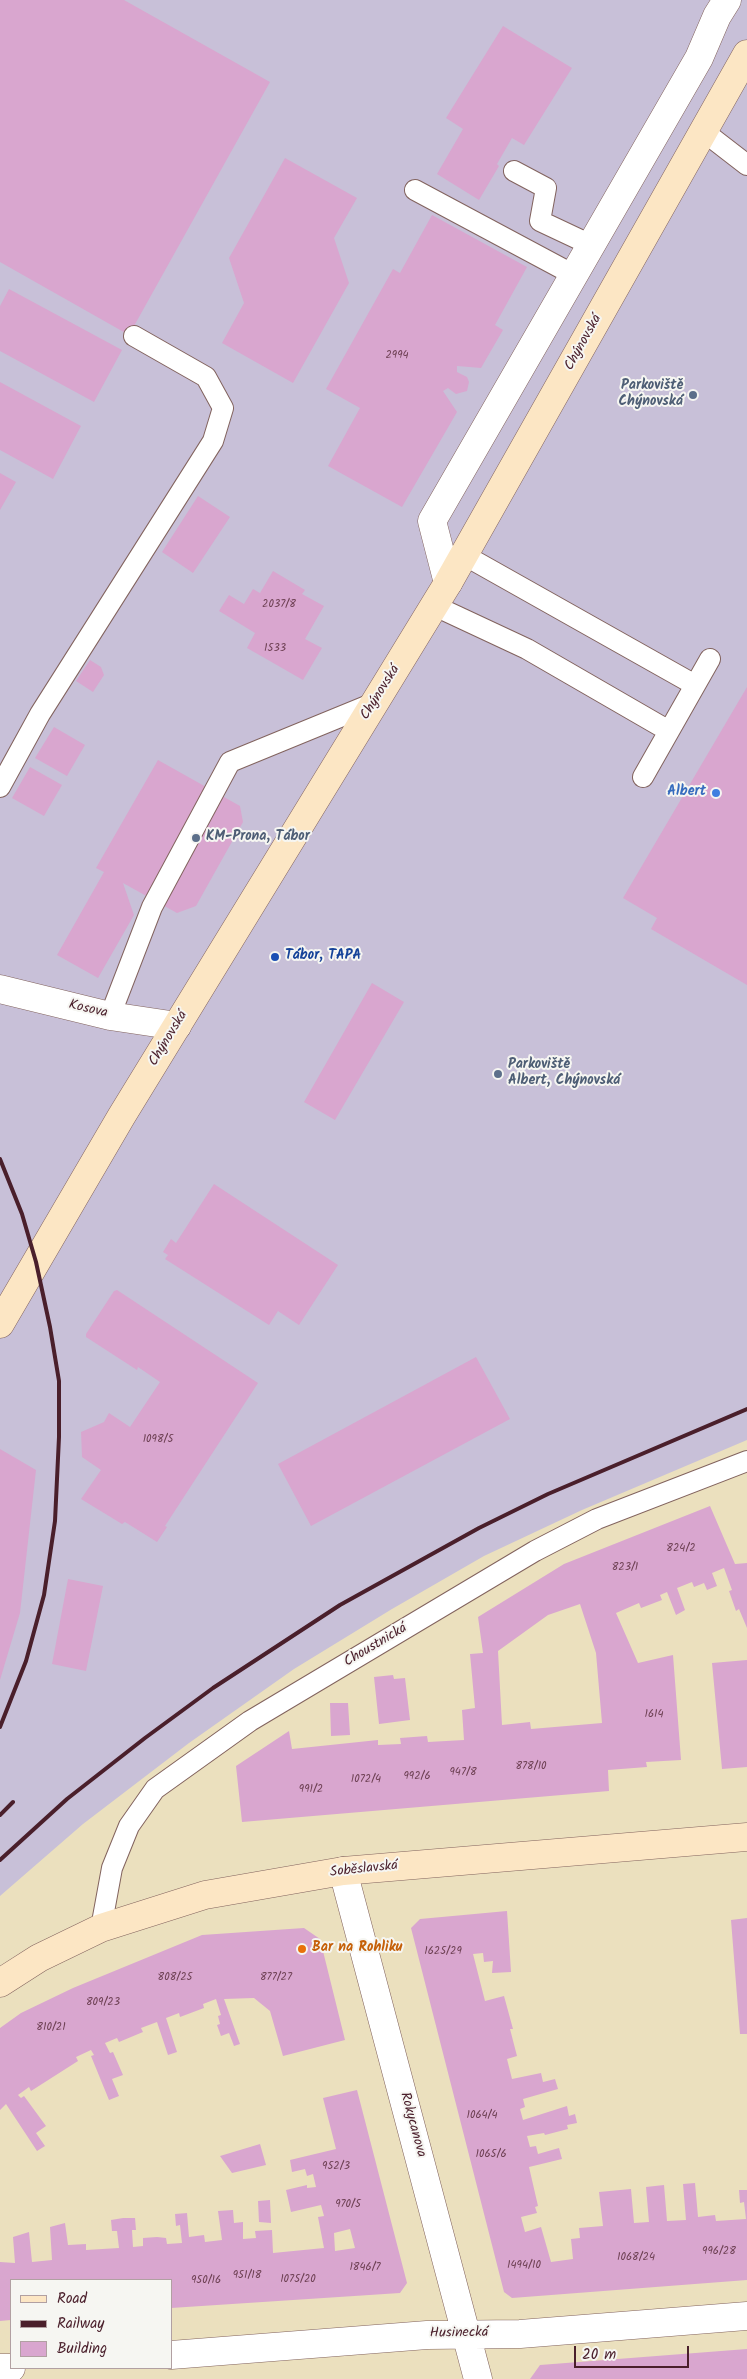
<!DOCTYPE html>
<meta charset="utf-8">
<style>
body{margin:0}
#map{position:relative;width:747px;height:2379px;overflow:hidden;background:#ebe0be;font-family:Kalam,sans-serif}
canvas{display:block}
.legend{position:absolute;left:10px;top:2279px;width:162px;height:90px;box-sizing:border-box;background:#f6f6f2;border:1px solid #b1a0a2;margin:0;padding:6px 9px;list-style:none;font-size:15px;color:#4a1f2b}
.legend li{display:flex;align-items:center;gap:10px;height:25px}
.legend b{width:25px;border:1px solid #b1a0a2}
.scale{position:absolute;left:574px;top:2346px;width:115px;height:22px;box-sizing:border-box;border:2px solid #4a1f2b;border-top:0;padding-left:6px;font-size:15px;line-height:18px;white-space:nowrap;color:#4a1f2b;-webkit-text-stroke:4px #f6f6f2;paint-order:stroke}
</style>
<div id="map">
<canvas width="747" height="2379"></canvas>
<ul class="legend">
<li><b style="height:6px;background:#fce6c4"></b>Road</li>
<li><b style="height:6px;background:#4a1f2b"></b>Railway</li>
<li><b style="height:14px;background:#d9a6cf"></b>Building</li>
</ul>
<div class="scale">20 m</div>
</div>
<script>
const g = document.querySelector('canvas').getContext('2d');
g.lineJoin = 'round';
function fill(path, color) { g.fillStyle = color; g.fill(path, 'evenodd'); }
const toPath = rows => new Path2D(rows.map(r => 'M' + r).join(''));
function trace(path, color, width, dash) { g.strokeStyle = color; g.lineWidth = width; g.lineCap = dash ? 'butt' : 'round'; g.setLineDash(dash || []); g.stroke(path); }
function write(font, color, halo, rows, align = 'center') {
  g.font = font + ' Kalam,sans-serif'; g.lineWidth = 4; g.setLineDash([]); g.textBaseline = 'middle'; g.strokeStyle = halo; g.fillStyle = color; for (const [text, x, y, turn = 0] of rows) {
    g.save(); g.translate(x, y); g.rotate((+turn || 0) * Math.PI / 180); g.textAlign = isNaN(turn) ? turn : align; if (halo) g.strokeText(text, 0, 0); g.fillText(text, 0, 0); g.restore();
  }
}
fill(toPath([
 [0,0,747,0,747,1440,582,1510,484,1556,392,1609,294,1669,189,1743,83,1824,0,1896]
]), '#c8c0d8');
fill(toPath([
 [0,0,124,0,270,82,129,335,0,262],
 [503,26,572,68,524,145,512,138,497,164,499,166,479,200,437,174,463,129,446,118],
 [285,158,357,198,334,238,349,283,293,383,222,343,244,303,229,258],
 [432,215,527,267,495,325,503,330,481,368,457,366,457,372,467,377,469,382,467,391,456,394,448,388,443,391,457,412,402,507,328,466,360,408,326,389,393,269,400,273],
 [9,289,122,350,94,402,0,351,0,306],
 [0,382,81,426,53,479,0,450],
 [0,473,16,482,0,510],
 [198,496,230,517,193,573,162,552],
 [273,571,305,590,302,594,324,606,305,639,322,648,303,680,247,648,255,633,219,611,229,595,244,604,253,589,260,593],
 [90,660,101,667,104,675,93,692,76,681],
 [747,687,747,985,651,929,657,918,623,898],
 [54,727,85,745,67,776,35,758],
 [158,760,240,806,243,822,196,906,177,913,123,883,134,915,98,978,57,955,104,872,96,868],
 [30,767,62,785,44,816,12,798],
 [372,983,404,1002,335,1120,304,1102],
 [214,1184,338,1265,299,1325,278,1311,269,1325,165,1259,168,1255,163,1252,171,1239,176,1243],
 [117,1290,258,1383,165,1526,167,1527,157,1542,125,1522,122,1524,81,1499,101,1470,82,1457,81,1432,104,1422,109,1413,130,1427,160,1382,138,1367,137,1370,86,1337,86,1334,114,1291],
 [476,1357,510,1419,311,1526,278,1464],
 [0,1449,36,1470,20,1613,0,1680],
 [710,1506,735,1564,747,1563,747,1628,739,1609,736,1611,729,1591,732,1590,724,1568,712,1573,717,1586,707,1590,704,1583,694,1587,692,1582,677,1588,685,1610,676,1615,667,1592,660,1595,662,1600,641,1608,639,1603,616,1613,638,1663,673,1655,681,1760,646,1762,647,1767,608,1770,609,1791,242,1822,236,1766,289,1731,292,1749,378,1740,378,1745,401,1744,400,1738,427,1736,428,1742,464,1740,462,1710,475,1708,470,1654,483,1653,478,1617,564,1564],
 [580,1604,596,1653,602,1723,531,1729,530,1722,502,1725,498,1651,548,1615],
 [68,1579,103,1586,86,1671,52,1664],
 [747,1660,747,1767,722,1769,712,1663],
 [393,1675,394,1679,405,1678,410,1720,379,1724,374,1677],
 [330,1703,348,1703,350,1735,331,1736],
 [507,1911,511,1972,492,1973,493,1961,484,1962,483,1953,473,1954,485,2001,504,1996,513,2029,510,2029,517,2056,507,2059,512,2079,541,2073,543,2082,555,2079,558,2089,523,2099,525,2107,520,2109,523,2120,567,2106,569,2116,575,2114,577,2123,567,2125,568,2129,545,2135,544,2133,527,2136,530,2147,536,2146,538,2154,559,2148,562,2159,529,2167,538,2206,535,2207,537,2213,521,2217,525,2232,541,2227,551,2262,573,2259,571,2239,580,2238,579,2228,603,2226,599,2192,631,2189,634,2223,649,2222,646,2187,664,2185,667,2221,686,2220,683,2184,695,2183,698,2217,715,2215,716,2221,746,2219,744,2202,740,2203,739,2190,747,2190,747,2280,512,2298,504,2292,411,1928,420,1919],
 [747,1918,747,2034,740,2034,731,1920],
 [304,1928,320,1939,345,2040,283,2056,270,2011,254,1998,224,1999,240,2044,234,2046,229,2033,221,2036,217,2025,220,2024,218,2016,221,2015,216,1999,203,2004,204,2008,180,2017,179,2013,166,2018,177,2052,168,2055,157,2022,141,2028,143,2032,119,2042,117,2038,105,2043,110,2053,113,2052,123,2075,112,2079,119,2096,109,2100,91,2056,94,2055,91,2050,76,2057,78,2061,31,2091,29,2087,18,2095,21,2098,24,2096,46,2126,36,2133,45,2146,37,2151,6,2104,0,2110,0,2028,21,2013,73,1988,202,1935],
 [357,2090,407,2283,400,2293,171,2308,171,2280,11,2280,11,2320,0,2321,0,2262,15,2263,13,2237,29,2232,32,2262,52,2260,50,2227,65,2223,68,2245,86,2244,86,2250,119,2248,117,2231,112,2231,111,2220,123,2218,135,2218,136,2230,132,2230,133,2247,143,2246,143,2238,157,2237,166,2238,167,2244,182,2243,180,2225,176,2226,175,2214,187,2213,189,2237,204,2235,205,2242,222,2240,218,2211,233,2210,234,2223,243,2222,243,2239,256,2238,255,2231,272,2230,273,2253,324,2248,318,2217,324,2216,321,2205,291,2212,286,2190,307,2185,307,2188,316,2187,313,2174,307,2176,305,2169,292,2172,290,2160,336,2149,323,2098],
 [350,2229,355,2248,335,2251,334,2233],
 [260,2144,266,2165,232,2173,220,2156],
 [270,2200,271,2223,259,2222,258,2201],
 [747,2349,747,2379,530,2379,540,2365]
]), '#d9a6cf');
const lane = toPath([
 [703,131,747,165],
 [514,171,546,188,540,221,591,245],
 [415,190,574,275],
 [464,555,695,685],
 [435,606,527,649,669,731],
 [643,777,710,659],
 [0,787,40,714,213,441,223,408,206,377,134,336],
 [110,1016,152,907,230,762,374,703],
 [101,1928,112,1868,129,1826,155,1789,250,1721,535,1551,597,1519,747,1461]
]);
const street = toPath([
 [448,583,432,521,699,58,717,16,727,0],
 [0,989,110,1016,177,1026],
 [343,1871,478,2379],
 [171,2355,427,2335,520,2334,747,2316],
 [0,2368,11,2368]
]);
const secondary = toPath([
 [0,1324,121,1117,448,583,747,54],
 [0,1983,39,1958,101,1928,205,1895,343,1871,747,1837]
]);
trace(lane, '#82635e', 22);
trace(street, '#82635e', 29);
trace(secondary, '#82635e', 29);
trace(lane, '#fff', 20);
trace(street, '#fff', 28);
trace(secondary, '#fce6c4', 28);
trace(toPath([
 [0,1159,22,1214,36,1262,50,1327,59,1381,59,1437,55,1521,44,1595,26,1661,0,1727],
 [0,1815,13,1802],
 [0,1860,67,1799,145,1738,213,1688,340,1605,479,1528,548,1494,747,1409]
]), '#4a1f2b', 4);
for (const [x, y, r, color] of [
 [693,395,5,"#5c6f8a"],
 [716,793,5,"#3f7fe0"],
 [196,838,5,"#5c6f8a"],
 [275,957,5,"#1a4fb4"],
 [498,1074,5,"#5c6f8a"],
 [302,1949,5,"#e8710a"]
]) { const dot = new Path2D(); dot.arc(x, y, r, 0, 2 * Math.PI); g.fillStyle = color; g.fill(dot); trace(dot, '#f6f6f2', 2); }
write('11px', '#6e4154', null, [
 ["2994",397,356],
 ["2037/8",279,605],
 ["1533",275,649],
 ["1098/5",158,1440],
 ["824/2",681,1549],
 ["823/1",625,1568],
 ["1614",654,1715],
 ["878/10",531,1767],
 ["947/8",463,1773],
 ["992/6",417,1777],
 ["1072/4",366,1780],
 ["991/2",311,1790],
 ["1625/29",443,1952],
 ["808/25",175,1978],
 ["877/27",276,1978],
 ["809/23",103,2003],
 ["810/21",51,2028],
 ["1064/4",482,2116],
 ["1065/6",491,2155],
 ["952/3",336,2167],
 ["970/5",348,2205],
 ["996/28",719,2252],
 ["1068/24",636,2258],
 ["1494/10",524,2266],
 ["1846/7",365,2268],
 ["951/18",247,2276],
 ["1075/20",298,2280],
 ["950/16",206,2281]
]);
write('14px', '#4a1f2b', '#f6f6f2', [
 ["Chýnovská",584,343,-61],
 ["Chýnovská",381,693,-58],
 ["Kosova",88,1010,13],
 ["Chýnovská",169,1039,-59],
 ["Choustnická",376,1646,-31],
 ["Soběslavská",364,1870,-6],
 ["Rokycanova",412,2125,75],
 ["Husinecká",459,2334,-1]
]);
write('bold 14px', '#4e5e75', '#f6f6f2', [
 ["Parkoviště",683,387,"right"],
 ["Chýnovská",683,403,"right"],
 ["KM-Prona, Tábor",206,838],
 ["Parkoviště",508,1066],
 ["Albert, Chýnovská",508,1082]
], 'left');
write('bold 14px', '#366cbe', '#f6f6f2', [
 ["Albert",706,793]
], 'right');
write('bold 14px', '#164399', '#f6f6f2', [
 ["Tábor, TAPA",285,957]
], 'left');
write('bold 14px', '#c56008', '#f6f6f2', [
 ["Bar na Rohliku",312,1949]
], 'left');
</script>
